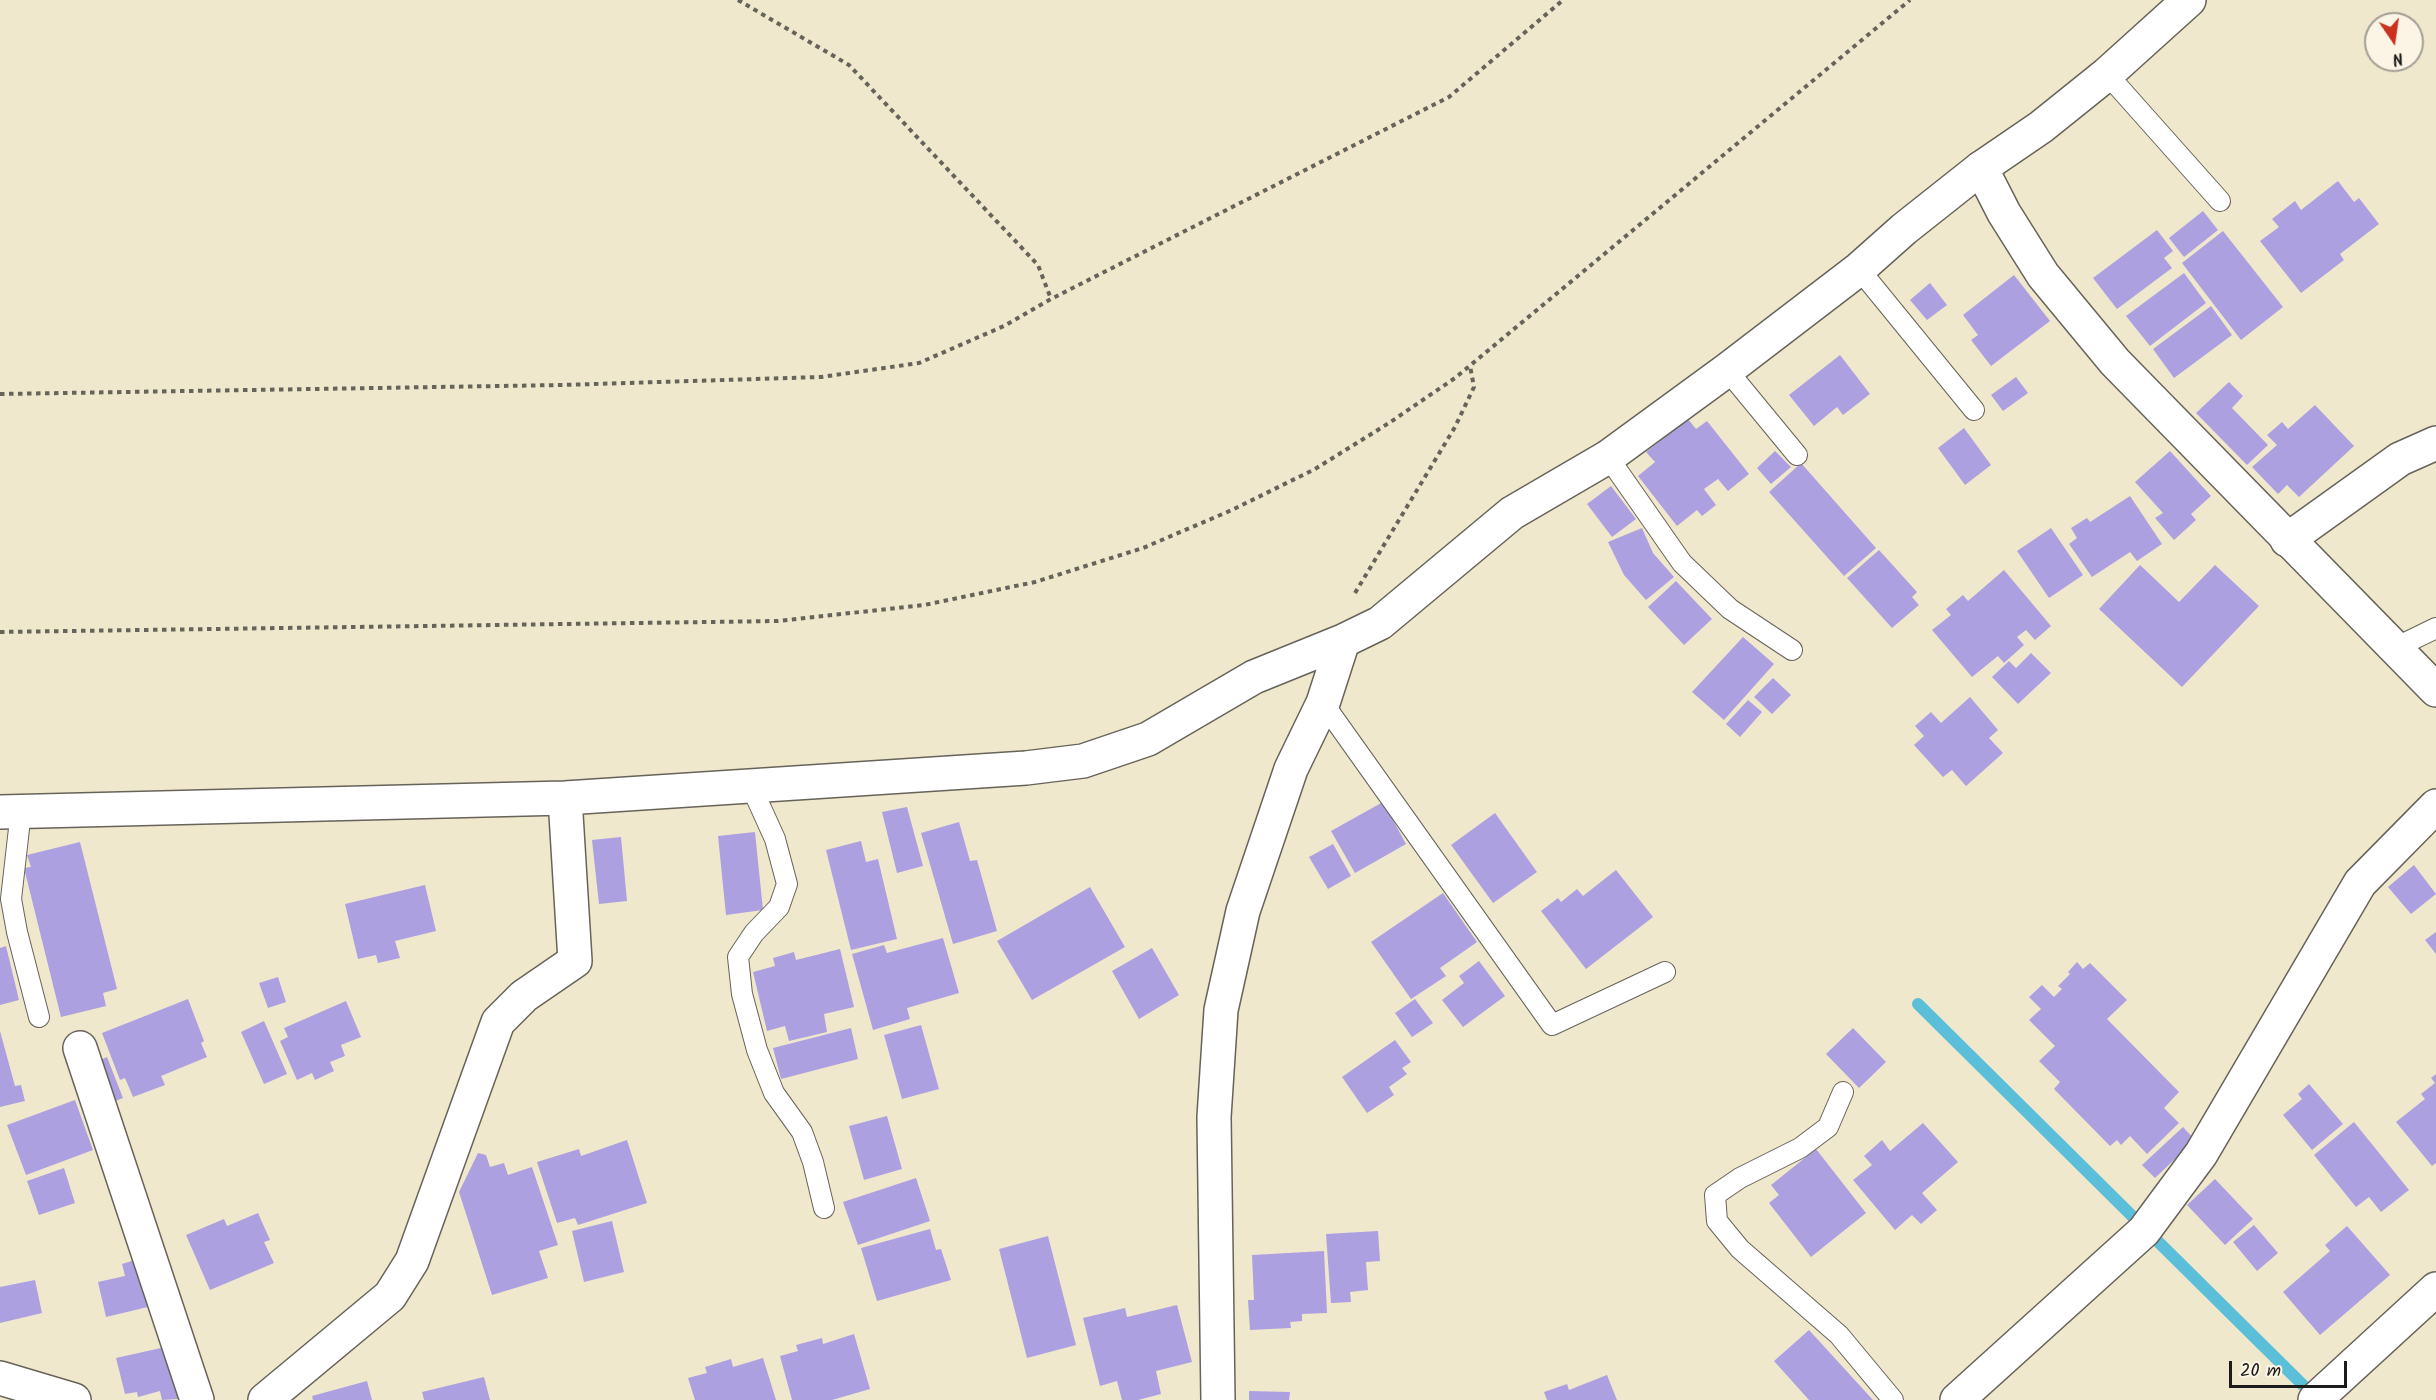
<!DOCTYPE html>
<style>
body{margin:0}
#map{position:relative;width:2436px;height:1400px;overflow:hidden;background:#f0e8cc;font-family:Kalam,sans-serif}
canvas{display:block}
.north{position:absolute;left:2364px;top:12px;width:60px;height:60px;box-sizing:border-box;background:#fcf5e5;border:2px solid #a29e95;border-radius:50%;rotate:167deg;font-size:16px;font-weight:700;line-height:24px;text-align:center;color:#1c1c1c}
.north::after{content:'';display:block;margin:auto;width:21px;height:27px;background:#c8321e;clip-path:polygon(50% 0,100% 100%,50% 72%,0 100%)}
.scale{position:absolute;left:2229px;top:1361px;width:118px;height:27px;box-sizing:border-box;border:3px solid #1c1c1c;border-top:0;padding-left:8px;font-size:18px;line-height:21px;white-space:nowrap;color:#1c1c1c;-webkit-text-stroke:4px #fcf5e5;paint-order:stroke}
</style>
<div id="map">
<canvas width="2436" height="1400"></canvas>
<div class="north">N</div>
<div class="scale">20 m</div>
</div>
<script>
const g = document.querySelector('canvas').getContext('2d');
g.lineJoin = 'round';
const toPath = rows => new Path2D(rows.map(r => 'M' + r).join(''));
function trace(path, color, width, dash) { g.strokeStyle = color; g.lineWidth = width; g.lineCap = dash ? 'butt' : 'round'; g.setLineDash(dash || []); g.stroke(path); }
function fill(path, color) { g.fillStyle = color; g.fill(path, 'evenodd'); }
trace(toPath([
 [1918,1004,2315,1397]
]), '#5cbfda', 12);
fill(toPath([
 [2338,181,2354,202,2359,198,2379,224,2340,254,2344,260,2301,293,2260,241,2279,227,2272,219,2295,201,2301,210],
 [2203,211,2218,230,2184,257,2169,238],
 [2157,230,2173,251,2164,258,2172,268,2117,309,2093,278],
 [2223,231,2283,307,2241,340,2182,263],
 [2184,273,2206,303,2150,346,2126,316],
 [2014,275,2050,321,1991,366,1971,340,1978,335,1963,315],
 [1930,283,1947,305,1927,320,1910,300],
 [2211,306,2232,335,2174,378,2153,349],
 [1840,355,1870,394,1843,415,1837,407,1814,426,1789,395],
 [2016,377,2028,393,2003,411,1991,395],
 [2229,382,2243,396,2232,408,2268,445,2247,465,2196,413],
 [2315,405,2354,446,2299,497,2287,485,2278,494,2252,467,2277,445,2267,435,2282,422,2288,429],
 [1688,419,1696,429,1707,421,1749,474,1728,491,1718,479,1704,489,1716,505,1702,516,1697,510,1677,526,1638,476,1655,462,1646,452],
 [1964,428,1991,465,1965,485,1938,448],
 [1775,451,1791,467,1771,484,1757,468],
 [2170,451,2211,496,2191,514,2196,520,2174,540,2155,518,2163,513,2135,482],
 [1801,463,1876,548,1844,576,1769,492],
 [1611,486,1636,519,1612,537,1587,504],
 [2130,496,2162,544,2137,561,2130,552,2092,577,2069,544,2077,538,2071,528,2087,518,2090,522],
 [1642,528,1653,553,1674,577,1646,600,1624,575,1608,542],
 [2051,528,2083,575,2049,598,2017,551],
 [1879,550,1917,592,1912,597,1919,605,1892,628,1847,578],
 [2140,565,2179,602,2215,565,2259,606,2182,687,2099,609],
 [2004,570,2051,626,2035,640,2026,630,2017,637,2024,645,2004,663,1998,656,1972,677,1932,630,1951,615,1946,609,1963,595,1968,601],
 [1676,581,1712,619,1684,645,1648,607],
 [1743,637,1774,664,1724,720,1692,692],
 [2031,653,2051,673,2018,704,1992,677,2009,661,2016,668],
 [1773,678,1791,695,1772,714,1754,697],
 [1970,697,1998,730,1989,738,2003,753,1966,786,1952,770,1943,777,1914,745,1924,736,1915,726,1931,712,1941,723],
 [1748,700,1762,712,1740,737,1726,724],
 [1383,802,1406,844,1355,873,1331,831],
 [907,807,923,866,897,873,882,812],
 [1495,813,1537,872,1493,903,1451,845],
 [959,822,970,861,977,860,997,931,953,944,921,833],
 [755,832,763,910,726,915,718,836],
 [621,837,627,901,599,904,592,840],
 [861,841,866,862,878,859,897,939,851,950,826,850],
 [80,842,117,989,103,993,106,1006,61,1017,24,868,31,867,27,855],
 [1333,844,1351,876,1328,889,1309,857],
 [2414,865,2436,894,2411,914,2388,887],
 [1616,870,1653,917,1586,969,1541,911,1558,898,1561,902,1577,889,1583,896],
 [425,885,436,931,395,941,400,958,378,963,376,955,358,959,345,904],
 [1090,887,1125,947,1032,1000,997,941],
 [1443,893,1477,942,1440,968,1446,976,1411,999,1371,942],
 [2436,932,2436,954,2425,940],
 [943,938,959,993,907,1008,910,1019,873,1030,852,954,884,945,887,953],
 [6,946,19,1000,0,1005,0,948],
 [1152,948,1179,995,1139,1019,1112,971],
 [840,949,854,1007,824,1014,827,1032,789,1041,785,1026,767,1031,753,972,775,966,773,958,794,952,796,960],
 [1479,961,1505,996,1463,1027,1442,1000,1464,983,1459,976],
 [2077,962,2083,969,2090,963,2127,1000,2107,1019,2179,1092,2164,1108,2179,1123,2147,1154,2130,1136,2121,1145,2117,1140,2110,1146,2054,1089,2060,1082,2039,1061,2055,1046,2029,1020,2041,1009,2029,997,2042,985,2054,997,2062,989,2058,986,2070,974,2068,972],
 [278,977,286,1002,268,1008,259,983],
 [188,999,204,1041,201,1043,207,1057,161,1076,165,1085,133,1097,125,1078,120,1080,102,1033],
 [1415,999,1433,1023,1412,1037,1395,1013],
 [346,1001,361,1037,341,1045,345,1056,330,1062,334,1071,315,1080,312,1073,297,1080,280,1041,288,1037,284,1028],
 [264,1021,287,1074,264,1084,241,1032],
 [921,1025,939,1089,902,1099,884,1035],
 [851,1028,858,1059,781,1079,773,1048],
 [1853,1028,1886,1062,1859,1088,1826,1054],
 [0,1031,15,1086,21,1085,25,1101,0,1107],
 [1395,1040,1411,1062,1402,1068,1407,1074,1389,1087,1394,1095,1367,1113,1342,1077],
 [107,1057,123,1098,105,1105,89,1065],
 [2436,1074,2436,1163,2432,1166,2396,1122,2425,1099,2421,1094,2435,1083,2431,1078],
 [2309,1084,2343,1124,2312,1150,2283,1115,2302,1099,2298,1094],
 [75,1100,93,1150,26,1175,7,1125],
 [887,1116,902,1169,864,1180,849,1126],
 [2354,1122,2409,1190,2381,1212,2369,1197,2356,1207,2314,1155],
 [1923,1123,1958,1162,1922,1193,1937,1210,1921,1224,1912,1215,1895,1230,1853,1180,1872,1165,1864,1156,1882,1140,1890,1151],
 [2183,1127,2195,1140,2155,1178,2142,1165],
 [627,1140,647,1203,578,1225,575,1218,557,1223,537,1162,579,1149,581,1156],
 [1816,1149,1866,1213,1811,1257,1769,1203,1779,1195,1771,1185],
 [478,1153,486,1155,490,1167,504,1163,508,1175,532,1167,558,1245,539,1251,548,1278,492,1295,459,1192],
 [64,1168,75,1203,39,1215,27,1181],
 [916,1178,930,1221,858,1245,843,1202],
 [2215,1179,2253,1219,2225,1245,2187,1205],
 [258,1213,270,1240,264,1242,274,1263,210,1290,186,1235,224,1219,227,1226],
 [612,1221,624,1272,584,1282,572,1231],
 [2254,1225,2278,1253,2257,1271,2233,1242],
 [2347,1226,2390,1275,2320,1335,2283,1292,2330,1251,2325,1245],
 [930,1229,936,1250,941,1249,951,1280,877,1301,861,1248],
 [1378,1231,1380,1261,1366,1262,1368,1290,1350,1292,1351,1302,1331,1303,1326,1234],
 [1048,1236,1076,1345,1027,1358,999,1249],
 [1324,1251,1327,1313,1302,1314,1302,1321,1290,1322,1291,1328,1250,1330,1248,1300,1254,1300,1252,1255],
 [138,1259,156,1305,106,1317,98,1282,125,1276,122,1264],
 [35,1280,42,1313,0,1323,0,1287],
 [1177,1305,1192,1362,1156,1371,1161,1394,1138,1400,1122,1400,1117,1381,1100,1386,1083,1318,1125,1308,1127,1317],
 [1809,1330,1873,1400,1809,1400,1774,1361],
 [854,1334,870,1389,832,1400,792,1400,780,1356,798,1351,796,1345,822,1338,823,1344],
 [170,1346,178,1399,162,1400,160,1391,138,1397,137,1392,125,1394,116,1358],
 [763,1358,776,1400,695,1400,688,1378,707,1373,705,1367,731,1359,733,1367],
 [1607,1375,1617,1400,1547,1400,1544,1392,1567,1384,1569,1390],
 [484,1377,490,1400,424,1400,422,1392],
 [367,1381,372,1400,313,1400,312,1396],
 [1249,1391,1290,1392,1289,1400,1249,1400]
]), '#aca0e1');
const service = toPath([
 [2107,74,2220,201],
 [1859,269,1974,410],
 [1727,370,1797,455],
 [1608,457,1682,563,1730,609,1792,650],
 [2395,648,2436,628],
 [1323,703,1552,1025,1665,972],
 [751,786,775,839,787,884,779,907,754,933,738,957,742,994,757,1050,774,1093,802,1132,813,1162,824,1208],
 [21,811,11,899,17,932,39,1017],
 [1843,1092,1828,1127,1800,1148,1740,1178,1715,1195,1717,1221,1740,1249,1839,1335,1893,1400]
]);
const minor = toPath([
 [2287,540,2400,459,2436,443],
 [0,812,565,798,1026,768,1083,761,1148,739,1254,677,1343,641],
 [80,1048,197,1400],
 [0,1378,74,1400],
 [265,1400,390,1296,412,1261,498,1022,524,996,575,961,565,798],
 [1218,1400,1214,1117,1221,1010,1243,911,1291,769,1323,703,1343,641,1380,623,1512,513,1608,457,1727,370,1859,269,1904,229,1981,168,2041,127,2107,74,2189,0],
 [1957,1400,2144,1231,2201,1154,2360,883,2436,806],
 [2315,1400,2436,1289]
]);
const tertiary = toPath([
 [1981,168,2004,213,2043,275,2115,362,2436,690]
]);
trace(service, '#66635a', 22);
trace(minor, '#66635a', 36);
trace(tertiary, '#66635a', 36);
trace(toPath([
 [738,0,849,65,1038,265,1051,299],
 [0,394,562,385,821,377,919,363,1004,326,1051,299,1449,97,1563,0],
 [1355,593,1455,427,1474,387,1470,366],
 [0,632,778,621,924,605,1035,582,1143,548,1232,510,1315,469,1389,423,1455,378,1910,0]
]), '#66635a', 4, [4.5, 4.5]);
trace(service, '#fff', 20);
trace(minor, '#fff', 33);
trace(tertiary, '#fff', 33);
</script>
